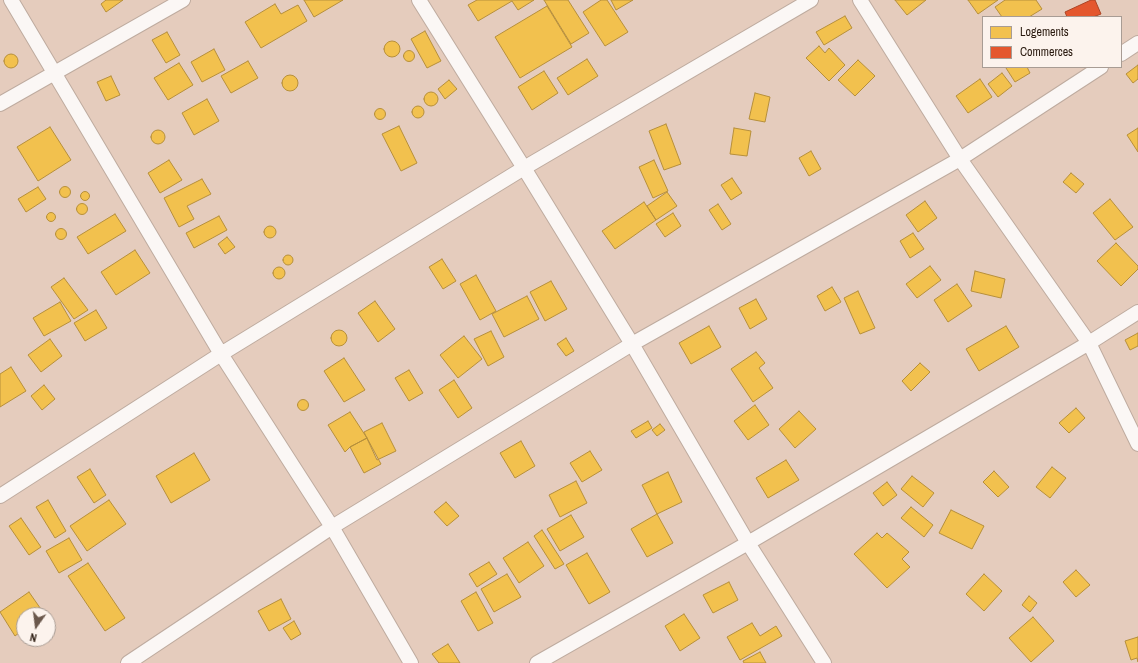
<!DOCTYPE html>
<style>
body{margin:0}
#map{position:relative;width:1138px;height:663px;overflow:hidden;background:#e5ccbd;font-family:"Archivo Narrow",sans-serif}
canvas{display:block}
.legend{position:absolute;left:982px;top:16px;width:140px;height:52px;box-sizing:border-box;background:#fcf3ed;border:1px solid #a89c94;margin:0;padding:5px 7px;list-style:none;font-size:12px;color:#2a1a0f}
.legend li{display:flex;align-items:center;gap:8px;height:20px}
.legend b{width:20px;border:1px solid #a89c94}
.north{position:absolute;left:16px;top:607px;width:40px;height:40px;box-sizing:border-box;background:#fcf3ed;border:1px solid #a89c94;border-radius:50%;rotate:194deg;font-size:11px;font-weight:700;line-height:16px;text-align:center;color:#2a1a0f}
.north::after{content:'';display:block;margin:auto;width:14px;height:18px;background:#6b584c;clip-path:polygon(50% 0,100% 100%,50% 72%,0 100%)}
</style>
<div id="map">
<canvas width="1138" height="663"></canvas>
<ul class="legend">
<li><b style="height:11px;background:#f2c14e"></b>Logements</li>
<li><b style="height:11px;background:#e4572e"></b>Commerces</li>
</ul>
<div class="north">N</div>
</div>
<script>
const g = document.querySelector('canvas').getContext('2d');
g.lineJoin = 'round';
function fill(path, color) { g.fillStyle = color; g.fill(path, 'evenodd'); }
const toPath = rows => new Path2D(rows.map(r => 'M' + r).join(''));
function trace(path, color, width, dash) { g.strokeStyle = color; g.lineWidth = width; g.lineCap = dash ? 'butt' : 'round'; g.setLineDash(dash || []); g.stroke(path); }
const homes = toPath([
 [106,0,123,0,106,12,101,4,106,0],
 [304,0,343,0,314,17,304,0],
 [477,0,534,0,518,10,512,1,478,21,468,5,477,0],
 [544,0,568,0,589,33,571,44,544,0],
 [601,0,607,0,628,32,605,46,583,12,601,0],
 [611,0,633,0,616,10,611,0],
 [895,0,926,0,907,15,895,0],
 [968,0,998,0,978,14,968,0],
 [1005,0,1036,0,1042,9,1029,17,1002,17,995,7,1005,0],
 [275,4,281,14,298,5,307,21,261,48,245,22,275,4],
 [547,6,572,47,520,78,495,37,547,6],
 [845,16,852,28,824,45,816,32,845,16],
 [425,31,441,61,427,68,411,39,425,31],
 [167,32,180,55,166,63,152,40,167,32],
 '384 49a8 8 0 1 1 16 0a8 8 0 1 1-16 0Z',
 [819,46,825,53,829,48,845,65,829,81,806,58,819,46],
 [214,49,225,70,202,82,191,62,214,49],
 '403.5 56a5.5 5.5 0 1 1 11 0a5.5 5.5 0 1 1-11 0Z',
 '4 61a7 7 0 1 1 14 0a7 7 0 1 1-14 0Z',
 [587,59,598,76,568,95,557,78,587,59],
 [858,60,875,76,855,96,838,80,858,60],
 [248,61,258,78,231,93,221,76,248,61],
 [179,63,193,85,168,100,154,78,179,63],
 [1138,65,1138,79,1133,83,1126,74,1138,65],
 [1008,67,1027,67,1030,73,1015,82,1006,68,1008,67],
 [544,71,558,93,532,110,518,87,544,71],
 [1002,73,1012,86,998,97,988,84,1002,73],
 '282 83a8 8 0 1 1 16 0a8 8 0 1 1-16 0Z',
 [111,76,120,95,106,101,97,82,111,76],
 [980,79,992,97,968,113,956,96,980,79],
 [449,80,457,89,445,99,438,89,449,80],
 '424 99a7 7 0 1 1 14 0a7 7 0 1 1-14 0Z',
 [755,93,770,97,765,122,749,119,755,93],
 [207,99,219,121,194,135,182,113,207,99],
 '412 112a6 6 0 1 1 12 0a6 6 0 1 1-12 0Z',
 '374.5 114a5.5 5.5 0 1 1 11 0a5.5 5.5 0 1 1-11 0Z',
 [666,124,681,164,664,170,649,131,666,124],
 [399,126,417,163,401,171,382,134,399,126],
 [50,127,71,160,38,181,17,147,50,127],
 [734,128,751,131,747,156,730,154,734,128],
 [1138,128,1138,152,1127,135,1138,128],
 '151 137a7 7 0 1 1 14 0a7 7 0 1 1-14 0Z',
 [811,151,821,169,809,176,799,158,811,151],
 [169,160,182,180,160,193,148,173,169,160],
 [654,160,668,191,653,198,639,167,654,160],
 [1071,173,1084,184,1076,193,1063,182,1071,173],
 [732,178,742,193,731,200,721,185,732,178],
 [202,179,211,194,187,206,194,219,179,227,164,198,202,179],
 '59.5 192a5.5 5.5 0 1 1 11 0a5.5 5.5 0 1 1-11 0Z',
 [38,187,46,199,26,212,18,199,38,187],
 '80.5 196a4.5 4.5 0 1 1 9 0a4.5 4.5 0 1 1-9 0Z',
 [667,192,677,206,656,220,647,206,667,192],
 [1110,199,1133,227,1115,240,1093,213,1110,199],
 [925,201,937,218,918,232,906,215,925,201],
 [644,202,656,220,615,249,602,231,644,202],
 '76.5 209a5.5 5.5 0 1 1 11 0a5.5 5.5 0 1 1-11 0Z',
 [718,204,731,224,722,230,709,210,718,204],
 '46.5 217a4.5 4.5 0 1 1 9 0a4.5 4.5 0 1 1-9 0Z',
 [673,213,681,226,665,237,656,224,673,213],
 [115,214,126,231,88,254,77,237,115,214],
 [219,216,227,230,194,248,186,233,219,216],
 '264 232a6 6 0 1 1 12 0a6 6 0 1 1-12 0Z',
 '55.5 234a5.5 5.5 0 1 1 11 0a5.5 5.5 0 1 1-11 0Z',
 [913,233,924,249,910,258,900,241,913,233],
 [227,237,235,247,225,254,218,244,227,237],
 [1116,243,1138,266,1138,269,1121,286,1097,261,1116,243],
 [135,250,150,273,116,295,101,272,135,250],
 '283 260a5 5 0 1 1 10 0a5 5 0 1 1-10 0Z',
 [442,259,456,281,443,289,429,267,442,259],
 [930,266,941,280,917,298,906,284,930,266],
 '273 273a6 6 0 1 1 12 0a6 6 0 1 1-12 0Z',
 [975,271,1005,279,1001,298,971,291,975,271],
 [476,275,496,311,480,320,460,284,476,275],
 [64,278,88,310,74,319,51,287,64,278],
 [551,281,567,309,545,321,530,292,551,281],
 [957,284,972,306,948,322,934,300,957,284],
 [832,287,841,302,825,311,817,296,832,287],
 [858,291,875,328,860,334,844,298,858,291],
 [527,296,539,319,504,337,492,314,527,296],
 [756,299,767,319,750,329,739,308,756,299],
 [375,301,395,329,378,342,358,313,375,301],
 [60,302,71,321,44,336,33,318,60,302],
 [96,310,107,328,85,341,74,323,96,310],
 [709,326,721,347,691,364,679,343,709,326],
 [1006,326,1019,347,979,371,966,349,1006,326],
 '331 338a8 8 0 1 1 16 0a8 8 0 1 1-16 0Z',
 [491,331,504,357,488,366,474,339,491,331],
 [1138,333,1138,346,1130,350,1125,340,1138,333],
 [464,336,482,359,458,378,440,355,464,336],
 [566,338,574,351,566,356,557,344,566,338],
 [50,339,62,356,41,372,28,355,50,339],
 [756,352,765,363,759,368,773,388,753,402,731,369,756,352],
 [344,358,365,390,344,402,324,371,344,358],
 [920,363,930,372,911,391,902,381,920,363],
 [11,367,26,391,0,407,0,374,11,367],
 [409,370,423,393,409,401,395,378,409,370],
 [454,380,472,408,458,418,439,390,454,380],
 [44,385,55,399,42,410,31,396,44,385],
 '297.5 405a5.5 5.5 0 1 1 11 0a5.5 5.5 0 1 1-11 0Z',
 [755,405,769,425,748,440,734,421,755,405],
 [1076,408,1085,418,1069,433,1059,423,1076,408],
 [799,411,816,429,795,448,779,429,799,411],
 [350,412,367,438,350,447,345,452,328,425,350,412],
 [648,421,652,428,636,438,631,431,648,421],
 [382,423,396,451,377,460,364,432,382,423],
 [660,424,665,430,657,436,652,430,660,424],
 [367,438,381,464,364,473,350,447,367,438],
 [521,441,535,466,515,478,500,453,521,441],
 [590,451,602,470,582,482,570,463,590,451],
 [194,453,210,480,171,503,156,476,194,453],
 [786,460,799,480,768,498,756,478,786,460],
 [1052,467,1066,478,1050,498,1036,487,1052,467],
 [90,469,106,495,94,503,77,477,90,469],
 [994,471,1009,487,998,497,983,482,994,471],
 [668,472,682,502,657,514,642,485,668,472],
 [912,476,934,493,923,507,901,489,912,476],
 [576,481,587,503,560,517,549,495,576,481],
 [887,482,897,495,883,506,873,493,887,482],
 [48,500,66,531,55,538,36,507,48,500],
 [109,500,126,524,87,551,70,526,109,500],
 [446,502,459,516,447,526,434,512,446,502],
 [911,507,933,525,924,537,901,518,911,507],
 [951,510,984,526,972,549,939,533,951,510],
 [657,514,673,543,647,557,631,529,657,514],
 [571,515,584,537,560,551,547,529,571,515],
 [21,518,41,547,29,555,9,526,21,518],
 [542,530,564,564,555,569,534,536,542,530],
 [877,533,882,538,887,533,909,552,902,559,910,567,887,588,854,554,877,533],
 [69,538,82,560,59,573,46,551,69,538],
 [528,542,544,566,519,583,503,558,528,542],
 [587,553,610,592,589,604,566,565,587,553],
 [489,562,497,574,477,587,469,574,489,562],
 [88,563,125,618,105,631,68,576,88,563],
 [1076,570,1090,585,1076,597,1063,582,1076,570],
 [507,574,521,597,494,612,481,589,507,574],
 [984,574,1002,591,984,611,966,594,984,574],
 [729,582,738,600,713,613,703,595,729,582],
 [29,592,45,615,24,615,24,629,15,636,0,612,29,592],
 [476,592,493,623,478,631,461,601,476,592],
 [1029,596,1037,603,1030,612,1022,605,1029,596],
 [281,599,291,619,269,631,258,611,281,599],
 [684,614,700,638,680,651,665,626,684,614],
 [1033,617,1054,641,1031,662,1009,638,1033,617],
 [294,621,301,634,291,640,283,628,294,621],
 [752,623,760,636,776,626,782,636,740,660,727,637,752,623],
 [1138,637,1138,662,1137,658,1131,660,1125,641,1138,637],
 [448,644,460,663,439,663,432,654,448,644],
 [760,652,766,663,744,663,743,661,760,652]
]);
fill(homes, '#f2c14e');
trace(homes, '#b68f3b', 1);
const shops = toPath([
 [1091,0,1095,0,1101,14,1093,17,1067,17,1065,12,1091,0]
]);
fill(shops, '#e4572e');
trace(shops, '#ac4525', 1);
const minor = toPath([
 [11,0,221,354,332,527,411,663],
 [419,0,524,168,632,344,748,543,824,663],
 [860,0,960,159,1089,343,1138,444],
 [1121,54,1138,43],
 [0,104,183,0],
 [0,496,221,354,524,168,811,0],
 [128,663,332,527,632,344,960,159,1101,67],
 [537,663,748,543,1089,343,1138,312]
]);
trace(minor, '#beab9f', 16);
trace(minor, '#fbf7f5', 14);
</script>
